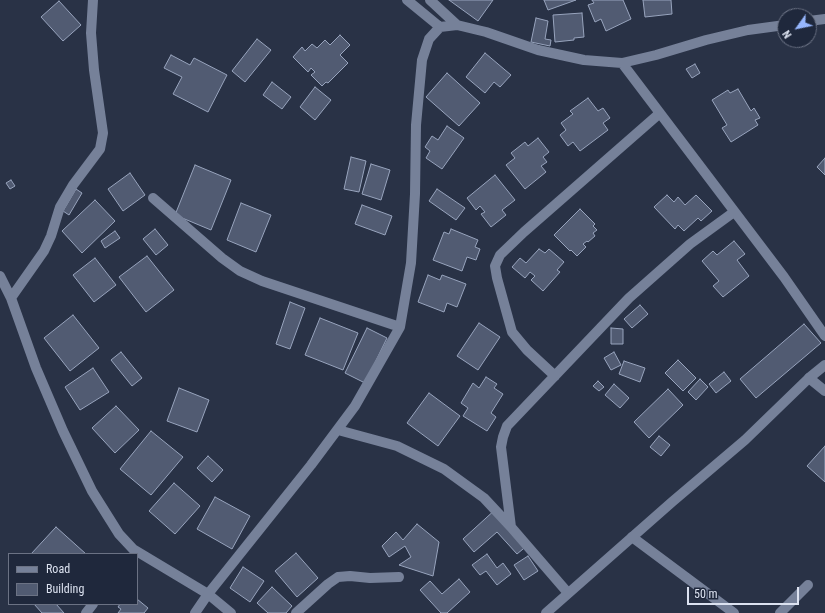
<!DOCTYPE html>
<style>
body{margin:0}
#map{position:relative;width:825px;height:613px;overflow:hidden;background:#293246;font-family:"Roboto Condensed",sans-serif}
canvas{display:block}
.legend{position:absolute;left:8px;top:553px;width:130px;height:52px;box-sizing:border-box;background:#1f283c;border:1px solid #6b7284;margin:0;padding:5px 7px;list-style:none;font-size:12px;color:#dce2f0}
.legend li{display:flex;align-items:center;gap:8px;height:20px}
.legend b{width:20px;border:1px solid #6b7284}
.north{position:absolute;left:777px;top:8px;width:40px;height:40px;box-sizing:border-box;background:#1f283c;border:1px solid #6b7284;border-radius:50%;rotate:237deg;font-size:11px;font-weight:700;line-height:16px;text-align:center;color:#dce2f0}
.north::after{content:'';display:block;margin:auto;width:14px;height:18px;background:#96b6fd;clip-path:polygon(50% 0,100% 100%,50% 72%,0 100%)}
.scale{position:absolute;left:687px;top:587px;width:112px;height:18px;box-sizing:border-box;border:2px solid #dce2f0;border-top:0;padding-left:5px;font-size:12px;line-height:14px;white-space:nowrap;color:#dce2f0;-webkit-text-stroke:3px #1f283c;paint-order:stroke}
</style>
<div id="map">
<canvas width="825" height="613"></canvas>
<ul class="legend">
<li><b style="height:5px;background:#768199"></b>Road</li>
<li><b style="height:11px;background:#515b72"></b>Building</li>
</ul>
<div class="north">N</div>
<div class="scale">50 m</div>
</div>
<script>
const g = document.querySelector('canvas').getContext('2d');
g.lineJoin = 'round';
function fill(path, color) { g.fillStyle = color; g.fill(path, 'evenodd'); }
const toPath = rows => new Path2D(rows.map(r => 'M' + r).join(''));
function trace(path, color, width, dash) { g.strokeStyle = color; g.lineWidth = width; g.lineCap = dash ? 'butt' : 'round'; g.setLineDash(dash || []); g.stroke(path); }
const building = toPath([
 [449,0,493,0,478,21,449,0],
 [544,0,576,0,548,10,544,0],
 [592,0,623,0,631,19,606,31,601,19,595,22,588,5,594,3,592,0],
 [643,0,671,0,672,14,645,17,643,0],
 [59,1,81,25,63,41,41,17,59,1],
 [582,13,584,37,574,38,574,40,555,42,553,15,582,13],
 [536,18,548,21,545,39,551,40,550,46,531,42,536,18],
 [340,35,350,45,340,55,348,63,328,83,326,82,322,86,311,75,315,72,311,68,308,72,293,57,302,47,305,51,312,44,317,48,325,40,330,45,340,35],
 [257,39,271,50,245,82,232,71,257,39],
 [485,53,511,75,500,87,494,82,485,93,466,77,485,53],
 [171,55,190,65,194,58,227,75,208,112,173,94,182,77,164,68,171,55],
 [695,64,700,73,692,78,686,69,695,64],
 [447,73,480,103,459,126,426,97,447,73],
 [272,82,291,97,282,109,263,95,272,82],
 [315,87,331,100,315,120,300,107,315,87],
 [738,89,751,111,754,108,760,118,755,120,758,125,731,142,722,128,727,125,712,100,728,90,730,93,738,89],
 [588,98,598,111,603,108,610,118,603,123,608,130,580,151,573,142,568,146,560,135,566,130,561,123,573,114,570,111,588,98],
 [447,126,464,138,442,169,426,158,430,151,425,147,432,136,438,140,447,126],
 [538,138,549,152,543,157,547,162,541,166,546,172,525,189,506,165,515,158,511,153,525,142,528,146,538,138],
 [351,157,366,161,359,192,344,189,351,157],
 [825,158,825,175,817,167,825,158],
 [371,164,390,170,381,200,362,194,371,164],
 [195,165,231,180,211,230,175,215,195,165],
 [130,173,145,195,123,211,108,189,130,173],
 [495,175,515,200,502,210,506,215,491,227,481,214,485,212,480,206,476,210,467,198,495,175],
 [11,180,15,186,10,189,6,183,11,180],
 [76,189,82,193,69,215,63,211,76,189],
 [437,189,465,208,456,220,429,201,437,189],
 [667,195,674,202,678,197,685,205,696,195,712,211,701,221,698,218,684,231,678,225,675,229,654,207,667,195],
 [95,200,115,221,82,253,62,231,95,200],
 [241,203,271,215,256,252,227,240,241,203],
 [362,205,392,216,385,235,355,224,362,205],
 [580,209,595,224,593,226,597,230,593,233,595,236,588,242,587,241,583,244,586,247,577,256,571,250,570,251,554,235,580,209],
 [155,229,168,245,156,255,143,239,155,229],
 [451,229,478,240,475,247,480,249,476,260,467,257,462,271,433,260,444,232,449,234,451,229],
 [115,231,120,238,105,248,101,241,115,231],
 [734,241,745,254,737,260,749,276,723,297,713,286,719,281,702,261,713,251,717,255,734,241],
 [539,249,545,253,549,249,564,262,557,270,560,272,543,291,531,280,535,276,530,272,525,278,512,267,520,258,526,263,539,249],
 [147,256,174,290,146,312,119,277,147,256],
 [95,258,116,285,94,302,73,275,95,258],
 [428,275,440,280,442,275,466,284,457,307,447,303,444,312,418,302,428,275],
 [290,302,305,308,290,349,276,344,290,302],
 [640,305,648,314,632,328,624,319,640,305],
 [73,315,99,348,70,371,44,338,73,315],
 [320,318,358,333,343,370,305,355,320,318],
 [479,323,500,337,478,370,457,356,479,323],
 [804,324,821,343,756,398,740,379,804,324],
 [367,328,387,338,365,383,345,373,367,328],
 [611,328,623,329,623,344,611,344,611,328],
 [121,352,142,378,132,386,111,360,121,352],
 [614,352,621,365,611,370,604,358,614,352],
 [678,360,696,378,683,391,665,373,678,360],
 [624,361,645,368,640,382,619,374,624,361],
 [93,368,109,392,80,410,65,387,93,368],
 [724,372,731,381,716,393,709,384,724,372],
 [486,377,497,384,494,388,503,394,491,413,496,417,487,431,463,416,468,408,461,403,473,383,479,388,486,377],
 [700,379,708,387,696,400,688,392,700,379],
 [598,381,604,387,599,391,593,386,598,381],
 [614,384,629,398,620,408,605,395,614,384],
 [179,388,209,400,197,432,167,421,179,388],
 [668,389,683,405,649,438,634,422,668,389],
 [429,393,460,416,438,446,407,423,429,393],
 [116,406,139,430,115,453,92,428,116,406],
 [151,431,183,457,151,495,120,469,151,431],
 [659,436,670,445,661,456,650,447,659,436],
 [825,446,825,482,807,466,825,446],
 [208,456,223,470,212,482,197,468,208,456],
 [174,483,200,506,175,534,149,511,174,483],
 [215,497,250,516,232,549,197,529,215,497],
 [497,508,529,544,517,554,497,532,474,552,463,539,497,508],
 [417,524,439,542,433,576,399,565,411,557,405,546,389,557,382,546,396,532,403,540,417,524],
 [56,527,86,554,31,554,56,527],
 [296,553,318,578,297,597,275,571,296,553],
 [487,554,497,568,503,563,511,574,497,585,486,571,480,575,472,565,487,554],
 [528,556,538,571,524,580,514,565,528,556],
 [243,567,264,581,250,602,230,588,243,567],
 [459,579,470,592,447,613,441,613,420,590,430,581,442,594,459,579],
 [272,587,292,606,286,613,268,613,257,603,272,587],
 [137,599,148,608,144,613,118,613,121,609,118,607,120,604,137,604,137,599],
 [34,604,56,604,64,613,42,613,34,604]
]);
fill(building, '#515b72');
trace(building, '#98a4bd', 1);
trace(toPath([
 [407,0,440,27],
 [430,0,457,25],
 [809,21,825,19],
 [622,63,784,277,825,336],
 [153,198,222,258,240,271,262,281,400,327],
 [0,276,11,298,36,368,63,431,92,491,119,534,133,549,208,594,231,613],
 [11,298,44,251,51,236,60,207,73,185,100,149,103,133,94,70,91,33,93,0],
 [555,376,527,350,512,332,497,278,495,266,500,255,524,232,660,113],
 [809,378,825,391],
 [338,430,397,446,444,469,484,498,511,527,568,593],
 [511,527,501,447,503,437,507,426,629,298,690,244,734,212],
 [632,537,734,613],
 [86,613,93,604],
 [195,613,208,594,311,465,355,406,400,327,411,263,415,194,416,125,422,60,429,39,440,27,457,25,486,32,538,50,584,60,622,63,656,55,706,40,748,30,785,25],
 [296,613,328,584,338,577,350,576,370,578,399,577],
 [780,613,808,585]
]), '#768199', 10);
trace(toPath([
 [546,613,672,502,745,440,809,378,825,365]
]), '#768199', 10);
</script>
